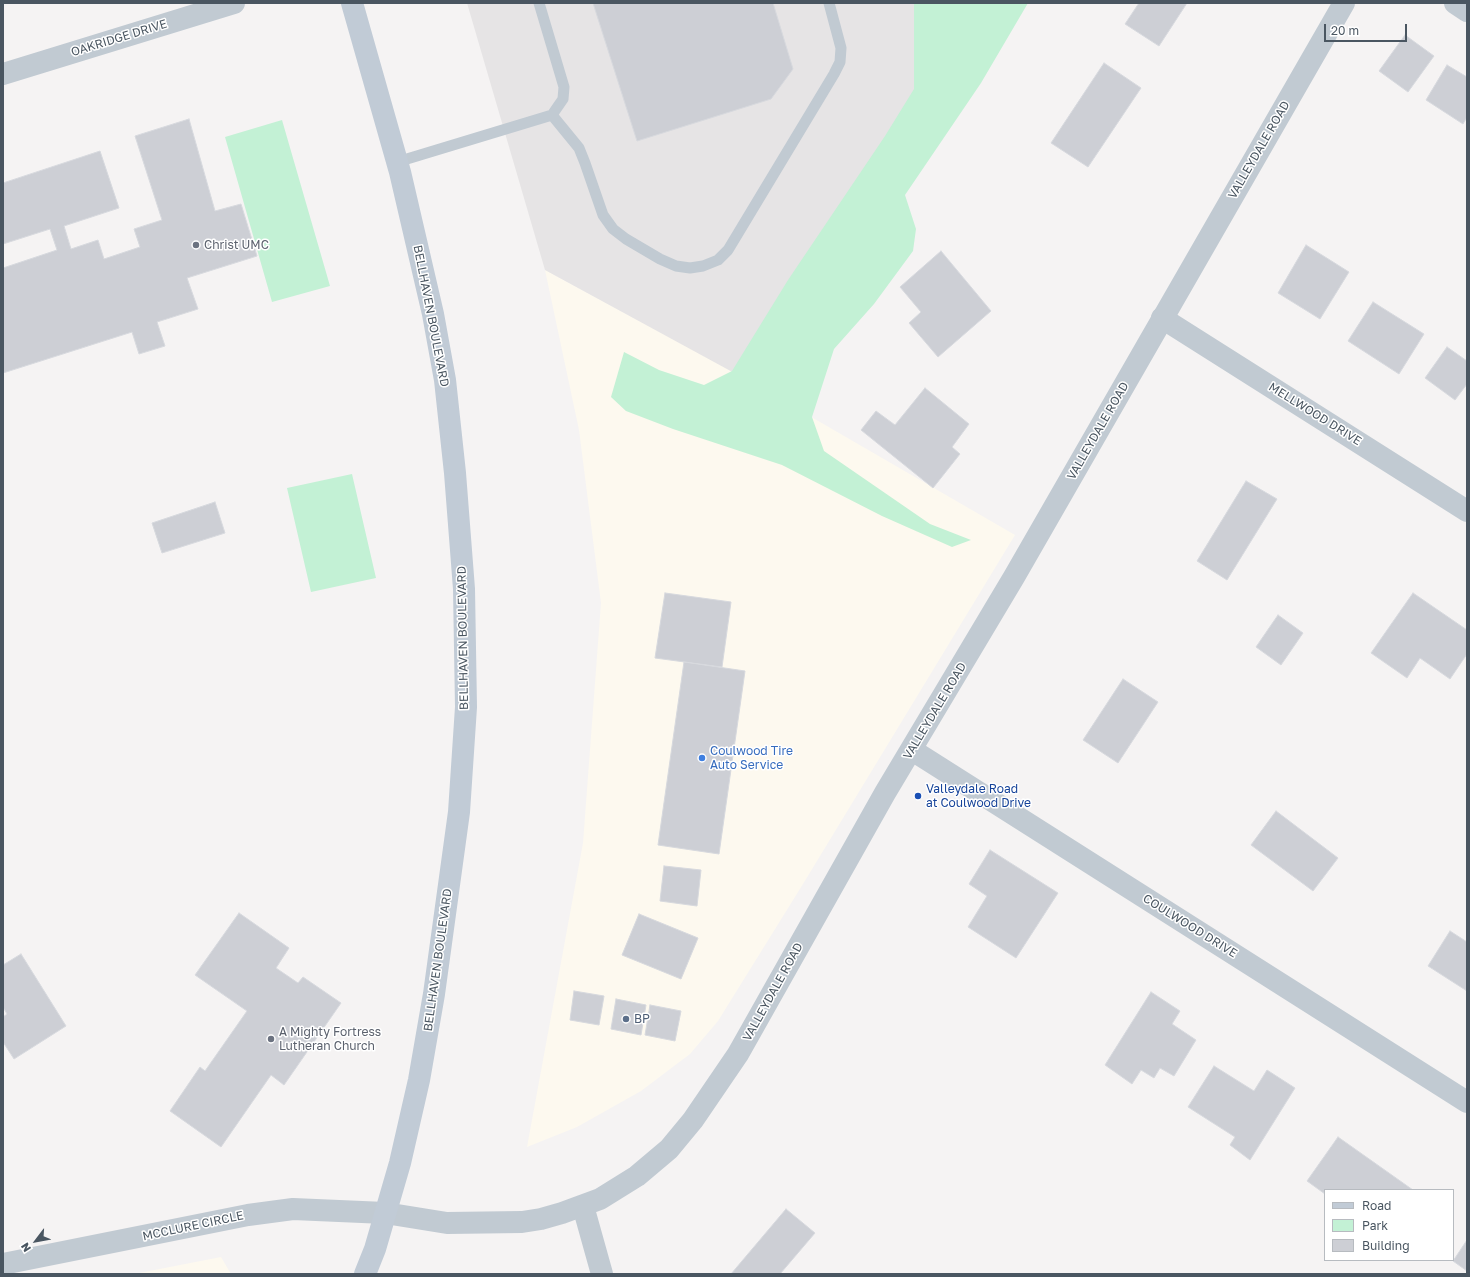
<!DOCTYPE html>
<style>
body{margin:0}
#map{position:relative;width:1470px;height:1277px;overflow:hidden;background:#f5f3f3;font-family:"Golos Text",sans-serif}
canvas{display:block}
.frame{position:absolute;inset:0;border:4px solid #4a5661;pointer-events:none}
.legend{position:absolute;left:1324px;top:1189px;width:130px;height:72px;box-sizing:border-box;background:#fff;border:1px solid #b7bbc0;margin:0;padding:5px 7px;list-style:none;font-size:12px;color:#4a5661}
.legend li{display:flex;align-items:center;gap:8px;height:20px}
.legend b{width:20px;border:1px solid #b7bbc0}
.north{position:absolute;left:16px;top:1221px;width:40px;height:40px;-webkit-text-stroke:3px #fff;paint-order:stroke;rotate:238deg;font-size:11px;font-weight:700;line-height:16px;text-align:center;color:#4a5661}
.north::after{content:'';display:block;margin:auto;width:14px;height:18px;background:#4a5661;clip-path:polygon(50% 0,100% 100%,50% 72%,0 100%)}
.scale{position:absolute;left:1324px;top:24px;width:83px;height:18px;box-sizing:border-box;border:2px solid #4a5661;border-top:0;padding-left:5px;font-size:12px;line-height:14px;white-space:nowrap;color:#4a5661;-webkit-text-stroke:3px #fff;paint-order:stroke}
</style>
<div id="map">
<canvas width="1470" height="1277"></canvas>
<div class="frame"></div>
<ul class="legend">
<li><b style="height:5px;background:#c1cbd6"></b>Road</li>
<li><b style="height:11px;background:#c3f1d5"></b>Park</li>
<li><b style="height:11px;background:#cdcfd5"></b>Building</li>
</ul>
<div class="north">N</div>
<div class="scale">20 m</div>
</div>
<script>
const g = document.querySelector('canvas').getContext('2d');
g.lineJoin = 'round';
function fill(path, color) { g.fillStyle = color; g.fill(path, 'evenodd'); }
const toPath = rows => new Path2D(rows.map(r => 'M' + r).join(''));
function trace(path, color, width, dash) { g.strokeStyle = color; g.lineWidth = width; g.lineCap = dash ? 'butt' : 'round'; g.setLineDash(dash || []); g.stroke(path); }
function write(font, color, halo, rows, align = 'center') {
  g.font = font + ' "Golos Text",sans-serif'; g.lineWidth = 3; g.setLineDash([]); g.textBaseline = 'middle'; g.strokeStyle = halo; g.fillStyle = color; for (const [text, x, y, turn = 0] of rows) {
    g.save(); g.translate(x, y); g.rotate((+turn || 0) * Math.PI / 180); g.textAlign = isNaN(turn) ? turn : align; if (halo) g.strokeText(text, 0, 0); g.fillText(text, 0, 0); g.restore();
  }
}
fill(toPath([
 [545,270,732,371,1015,535,803,884,718,1021,690,1054,641,1091,577,1127,527,1147,583,843,601,603,579,430],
 [221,1257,231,1274,134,1274]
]), '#fdf9ef');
fill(toPath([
 [467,3,981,3,771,393,545,270]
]), '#e6e4e5');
fill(toPath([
 [914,3,1028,3,981,83,905,195,916,229,913,251,874,304,834,349,812,417,824,451,930,524,971,540,952,547,882,516,782,465,673,429,626,411,611,397,624,352,659,370,704,385,732,371,788,280,885,136,914,89],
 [282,120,330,286,272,302,225,137],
 [352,474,376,578,311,592,287,488]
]), '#c3f1d5');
const building = toPath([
 [593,3,773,3,793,69,771,99,637,141,593,3],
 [1139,3,1187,3,1159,46,1125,24,1139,3],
 [1405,35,1434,56,1408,92,1379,71,1405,35],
 [1104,63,1141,88,1088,167,1051,143,1104,63],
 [1447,65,1467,77,1467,117,1463,124,1426,100,1447,65],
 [189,119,215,211,241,204,257,256,187,278,198,309,157,322,165,346,139,354,132,332,3,373,3,268,57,250,50,229,3,244,3,183,100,151,119,208,64,226,71,249,98,240,104,259,140,247,134,229,162,220,135,136,189,119],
 [1306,245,1349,272,1320,319,1278,293,1306,245],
 [941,251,991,311,938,357,909,323,921,312,900,287,941,251],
 [1373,302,1424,334,1399,374,1348,341,1373,302],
 [1447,347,1467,361,1467,384,1455,400,1425,378,1447,347],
 [925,388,969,424,952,447,960,454,933,488,861,430,876,411,895,425,925,388],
 [1246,481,1277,499,1227,580,1197,561,1246,481],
 [215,502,225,533,162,553,152,523,215,502],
 [665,593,731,602,722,667,655,658,665,593],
 [1413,593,1467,630,1467,654,1450,679,1420,658,1407,678,1371,653,1413,593],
 [1278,615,1303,633,1281,665,1256,647,1278,615],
 [684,662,745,671,719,854,658,845,684,662],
 [1123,679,1158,702,1118,763,1083,740,1123,679],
 [1276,811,1338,858,1313,891,1251,845,1276,811],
 [990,850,1058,893,1016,958,968,927,987,896,969,884,990,850],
 [664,866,701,870,697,906,660,901,664,866],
 [239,913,289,948,276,968,298,983,303,977,341,1003,284,1085,271,1075,221,1147,170,1111,200,1067,205,1071,247,1011,195,975,239,913],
 [639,914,698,938,681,979,622,955,639,914],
 [1450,931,1467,942,1467,991,1428,966,1450,931],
 [21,954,66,1026,14,1059,3,1042,3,1017,7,1014,3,1007,3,965,21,954],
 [574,991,604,996,599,1025,570,1020,574,991],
 [1151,992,1180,1011,1172,1024,1196,1040,1174,1076,1160,1068,1154,1078,1141,1070,1132,1084,1105,1065,1151,992],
 [616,999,646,1005,641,1035,611,1029,616,999],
 [650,1005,681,1011,675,1041,645,1035,650,1005],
 [1214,1066,1254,1091,1267,1070,1295,1088,1250,1160,1230,1145,1235,1137,1188,1107,1214,1066],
 [1338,1137,1413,1190,1325,1190,1325,1194,1307,1181,1338,1137],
 [786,1209,815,1233,780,1274,731,1274,786,1209],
 [1467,1240,1467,1271,1453,1261,1467,1240]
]);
fill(building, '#cdcfd5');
trace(building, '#d7d9de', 1);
trace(toPath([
 [552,115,579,148,585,163,603,215,613,229,626,239,660,259,676,266,690,268,703,266,718,260,728,250,834,74,840,62,841,48,829,3],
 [397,162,552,115,563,99,564,87,539,3]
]), '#c1cad2', 11);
trace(toPath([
 [1455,3,1467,11],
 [3,74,234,3],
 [1162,318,1467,511],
 [912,750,1467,1102]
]), '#c1cad2', 22);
trace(toPath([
 [583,1206,602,1274],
 [3,1264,248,1215,293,1209,385,1213,447,1223,522,1222,541,1219,562,1213,600,1199,637,1176,669,1149,693,1120,738,1054,885,793,1014,577,1344,3]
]), '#c1cad2', 22);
trace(toPath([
 [352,3,400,172,433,314,445,380,455,473,464,589,466,707,459,812,434,994,419,1080,400,1163,375,1249,365,1274]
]), '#c1cbd6', 22);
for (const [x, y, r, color] of [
 [196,245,4,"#6b7280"],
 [702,758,4,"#3f7fe0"],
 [918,796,4,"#1a4fb4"],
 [626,1019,4,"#5c6f8a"],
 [271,1039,4,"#6b7280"]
]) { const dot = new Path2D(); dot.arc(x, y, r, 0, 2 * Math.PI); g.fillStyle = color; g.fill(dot); trace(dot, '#fff', 1.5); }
write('12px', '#4a5661', '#fff', [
 ["OAKRIDGE DRIVE",119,38,-17],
 ["VALLEYDALE ROAD",1259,150,-60],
 ["BELLHAVEN BOULEVARD",431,316,79],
 ["MELLWOOD DRIVE",1315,414,32],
 ["VALLEYDALE ROAD",1098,431,-60],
 ["BELLHAVEN BOULEVARD",463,638,-91],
 ["VALLEYDALE ROAD",935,711,-59],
 ["COULWOOD DRIVE",1190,926,32],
 ["BELLHAVEN BOULEVARD",438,960,-82],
 ["VALLEYDALE ROAD",773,992,-61],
 ["MCCLURE CIRCLE",193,1226,-12]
]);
write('12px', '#5b616d', '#fff', [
 ["Christ UMC",204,245],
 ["A Mighty Fortress",279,1032],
 ["Lutheran Church",279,1046]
], 'left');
write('12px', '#366cbe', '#fff', [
 ["Coulwood Tire",710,751],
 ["Auto Service",710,765]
], 'left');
write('12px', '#164399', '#fff', [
 ["Valleydale Road",926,789],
 ["at Coulwood Drive",926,803]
], 'left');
write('12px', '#4e5e75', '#fff', [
 ["BP",634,1019]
], 'left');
</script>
